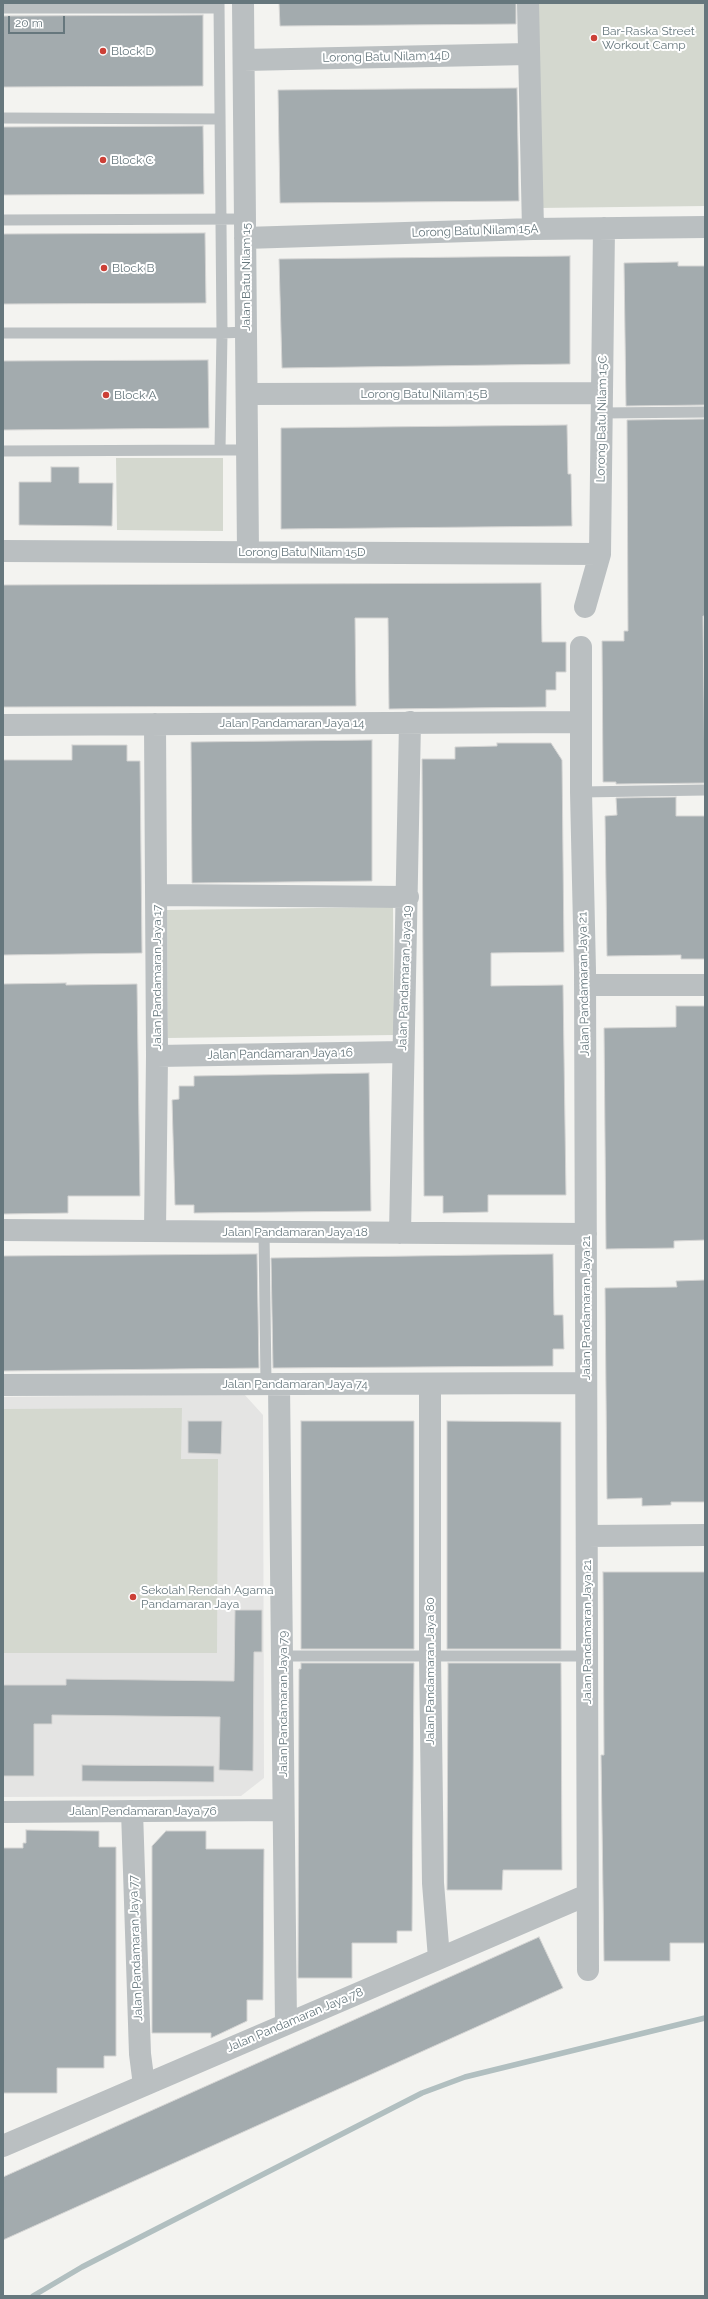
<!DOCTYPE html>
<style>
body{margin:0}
#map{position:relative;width:708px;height:2299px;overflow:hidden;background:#f3f3f0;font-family:Raleway,sans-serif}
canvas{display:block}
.frame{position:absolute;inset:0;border:4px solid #66777d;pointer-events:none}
.scale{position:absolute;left:8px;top:16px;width:57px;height:18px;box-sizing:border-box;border:2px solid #66777d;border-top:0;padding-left:5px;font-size:12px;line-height:14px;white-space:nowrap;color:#66777d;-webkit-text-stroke:3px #fff;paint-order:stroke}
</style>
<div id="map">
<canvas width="708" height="2299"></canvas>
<div class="frame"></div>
<div class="scale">20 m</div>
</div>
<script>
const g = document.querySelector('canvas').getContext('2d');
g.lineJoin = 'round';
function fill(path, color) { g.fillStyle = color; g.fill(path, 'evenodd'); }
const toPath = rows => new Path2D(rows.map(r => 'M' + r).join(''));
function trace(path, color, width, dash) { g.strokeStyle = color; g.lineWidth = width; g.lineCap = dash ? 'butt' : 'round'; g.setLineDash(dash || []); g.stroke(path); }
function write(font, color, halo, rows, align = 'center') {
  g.font = font + ' Raleway,sans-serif'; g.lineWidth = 4; g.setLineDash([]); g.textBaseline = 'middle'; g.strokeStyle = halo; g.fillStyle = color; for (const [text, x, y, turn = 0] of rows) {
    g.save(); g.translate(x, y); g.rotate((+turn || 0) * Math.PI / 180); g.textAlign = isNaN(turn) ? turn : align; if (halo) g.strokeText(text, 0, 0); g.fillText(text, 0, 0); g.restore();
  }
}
fill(toPath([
 [244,1394,263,1415,264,1778,241,1796,3,1797,3,1397]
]), '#e4e4e3');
fill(toPath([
 [534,3,705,3,705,206,538,208],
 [116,458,223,458,223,531,117,530],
 [393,907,394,1035,168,1038,167,910],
 [182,1408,181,1459,218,1459,217,1653,3,1653,3,1409]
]), '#d4d8cf');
trace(toPath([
 [33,2296,82,2267,422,2093,465,2077,705,2018]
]), '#b1bfc0', 5.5);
const building = toPath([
 [279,3,516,3,516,24,280,26,279,3],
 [203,15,203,86,3,87,3,16,203,15],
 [517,88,519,201,280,203,278,90,517,88],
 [203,126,204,194,3,195,3,127,203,126],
 [205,233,206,303,3,304,3,234,205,233],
 [570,256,570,364,282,368,279,259,570,256],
 [678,262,678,266,705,266,705,405,626,406,624,263,678,262],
 [208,360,209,428,3,430,3,361,208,360],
 [705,419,705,616,703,616,705,783,616,784,616,782,603,782,602,641,624,641,624,631,628,631,627,420,705,419],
 [567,425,568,474,571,474,572,526,281,529,281,428,567,425],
 [51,467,79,467,79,483,113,483,112,526,19,525,19,482,51,482,51,467],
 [541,583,542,642,566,642,566,672,556,672,556,690,546,690,546,707,389,709,388,618,355,618,356,706,3,707,3,585,541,583],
 [372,740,372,881,192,883,191,742,372,740],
 [497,743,551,743,562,760,564,952,491,953,491,986,563,985,566,1195,488,1195,488,1212,443,1213,443,1196,424,1196,422,759,455,759,455,747,497,746,497,743],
 [72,745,127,745,127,761,140,761,142,953,3,955,3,760,72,760,72,745],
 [676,797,676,816,705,816,705,959,681,959,681,955,607,956,605,816,617,815,616,798,676,797],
 [66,983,66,985,137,984,140,1196,68,1196,68,1213,3,1214,3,984,66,983],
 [676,1006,705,1006,705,1240,674,1241,674,1248,606,1249,604,1028,676,1027,676,1006],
 [369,1073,371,1211,194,1213,194,1205,175,1205,172,1100,179,1099,179,1086,194,1086,194,1076,369,1073],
 [257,1254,259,1368,3,1371,3,1256,257,1254],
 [553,1254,554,1315,563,1315,564,1349,553,1349,553,1366,273,1368,271,1258,553,1254],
 [705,1280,705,1502,671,1502,671,1505,642,1506,642,1498,607,1499,605,1288,677,1287,676,1281,705,1280],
 [188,1421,222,1421,221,1454,188,1453,188,1421],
 [301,1421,414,1421,414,1649,301,1649,301,1421],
 [447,1421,561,1422,561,1649,447,1649,447,1421],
 [603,1572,705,1572,705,1943,670,1943,670,1961,604,1961,601,1755,604,1755,603,1572],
 [235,1610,262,1610,262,1652,254,1652,253,1771,219,1770,220,1717,52,1715,52,1724,34,1724,34,1776,3,1776,3,1685,66,1685,66,1679,234,1681,235,1610],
 [301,1663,414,1663,412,1931,397,1931,397,1943,352,1943,352,1978,298,1978,299,1669,301,1669,301,1663],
 [448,1663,561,1663,562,1870,503,1870,502,1890,447,1890,448,1663],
 [82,1765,214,1766,214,1782,82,1781,82,1765],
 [26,1830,99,1831,99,1847,116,1847,116,2056,104,2056,104,2068,57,2068,57,2093,3,2093,3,1848,23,1848,23,1843,26,1843,26,1830],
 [166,1831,206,1831,206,1849,264,1849,263,2000,247,2000,247,2021,211,2038,211,2033,152,2033,152,1846,166,1831],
 [539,1937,563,1988,3,2240,3,2177,539,1937]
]);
fill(building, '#a3abae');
trace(building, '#d4d4d3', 1);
trace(toPath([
 [3,8,219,8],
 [3,118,220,119],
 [3,220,245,219],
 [3,333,222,333,219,3],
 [602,413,705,412],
 [220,450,247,450],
 [3,451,220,450,222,333,246,332],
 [581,792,705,790],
 [264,1232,266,1383],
 [282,1656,588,1656]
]), '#babfc1', 11);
trace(toPath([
 [243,3,248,551],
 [528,3,533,229],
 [244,60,528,54],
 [245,238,533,229,705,227],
 [247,394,602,393],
 [3,551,600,554],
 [585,607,600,554,604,228],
 [581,647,581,792,585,971,588,1970],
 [3,725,581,722],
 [157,895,408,897],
 [585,985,705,985],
 [157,1056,403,1052],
 [3,1230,586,1234],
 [155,1231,157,1056,155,724],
 [400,1233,410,722],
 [279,1384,286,2024],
 [430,1384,430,1655,433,1883,439,1958],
 [3,1385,586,1383],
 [587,1536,705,1535],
 [132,1811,140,2054,144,2085],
 [3,1812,283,1810],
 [3,2146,587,1895]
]), '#babfc1', 22);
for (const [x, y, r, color] of [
 [594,38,4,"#cc4037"],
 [103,51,4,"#cc4037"],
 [103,160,4,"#cc4037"],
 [104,268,4,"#cc4037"],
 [106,395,4,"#cc4037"],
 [133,1597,4,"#cc4037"]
]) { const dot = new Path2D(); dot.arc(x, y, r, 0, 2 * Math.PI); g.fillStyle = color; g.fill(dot); trace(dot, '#fff', 1.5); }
write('12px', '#66777d', '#fff', [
 ["Bar-Raska Street",602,31],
 ["Workout Camp",602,45],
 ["Block D",111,51],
 ["Block C",111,160],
 ["Block B",112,268],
 ["Block A",114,395],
 ["Sekolah Rendah Agama",141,1590],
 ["Pandamaran Jaya",141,1604]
], 'left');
write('12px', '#66777d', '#fff', [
 ["Lorong Batu Nilam 14D",386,57,-1],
 ["Lorong Batu Nilam 15A",475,231,-2],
 ["Jalan Batu Nilam 15",246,277,-90],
 ["Lorong Batu Nilam 15B",424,394],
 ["Lorong Batu Nilam 15C",602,419,-89],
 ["Lorong Batu Nilam 15D",302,552],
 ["Jalan Pandamaran Jaya 14",292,723],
 ["Jalan Pandamaran Jaya 17",157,977,-90],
 ["Jalan Pandamaran Jaya 19",405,978,-88],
 ["Jalan Pandamaran Jaya 21",584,984,-91],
 ["Jalan Pandamaran Jaya 16",280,1054,-1],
 ["Jalan Pandamaran Jaya 18",295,1232],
 ["Jalan Pandamaran Jaya 21",586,1308,-90],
 ["Jalan Pandamaran Jaya 74",295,1384],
 ["Jalan Pandamaran Jaya 21",587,1632,-90],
 ["Jalan Pandamaran Jaya 80",430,1671,-90],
 ["Jalan Pandamaran Jaya 79",283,1704,-90],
 ["Jalan Pendamaran Jaya 76",143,1811],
 ["Jalan Pandamaran Jaya 77",136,1948,-92],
 ["Jalan Pandamaran Jaya 78",295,2020,-23]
]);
</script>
